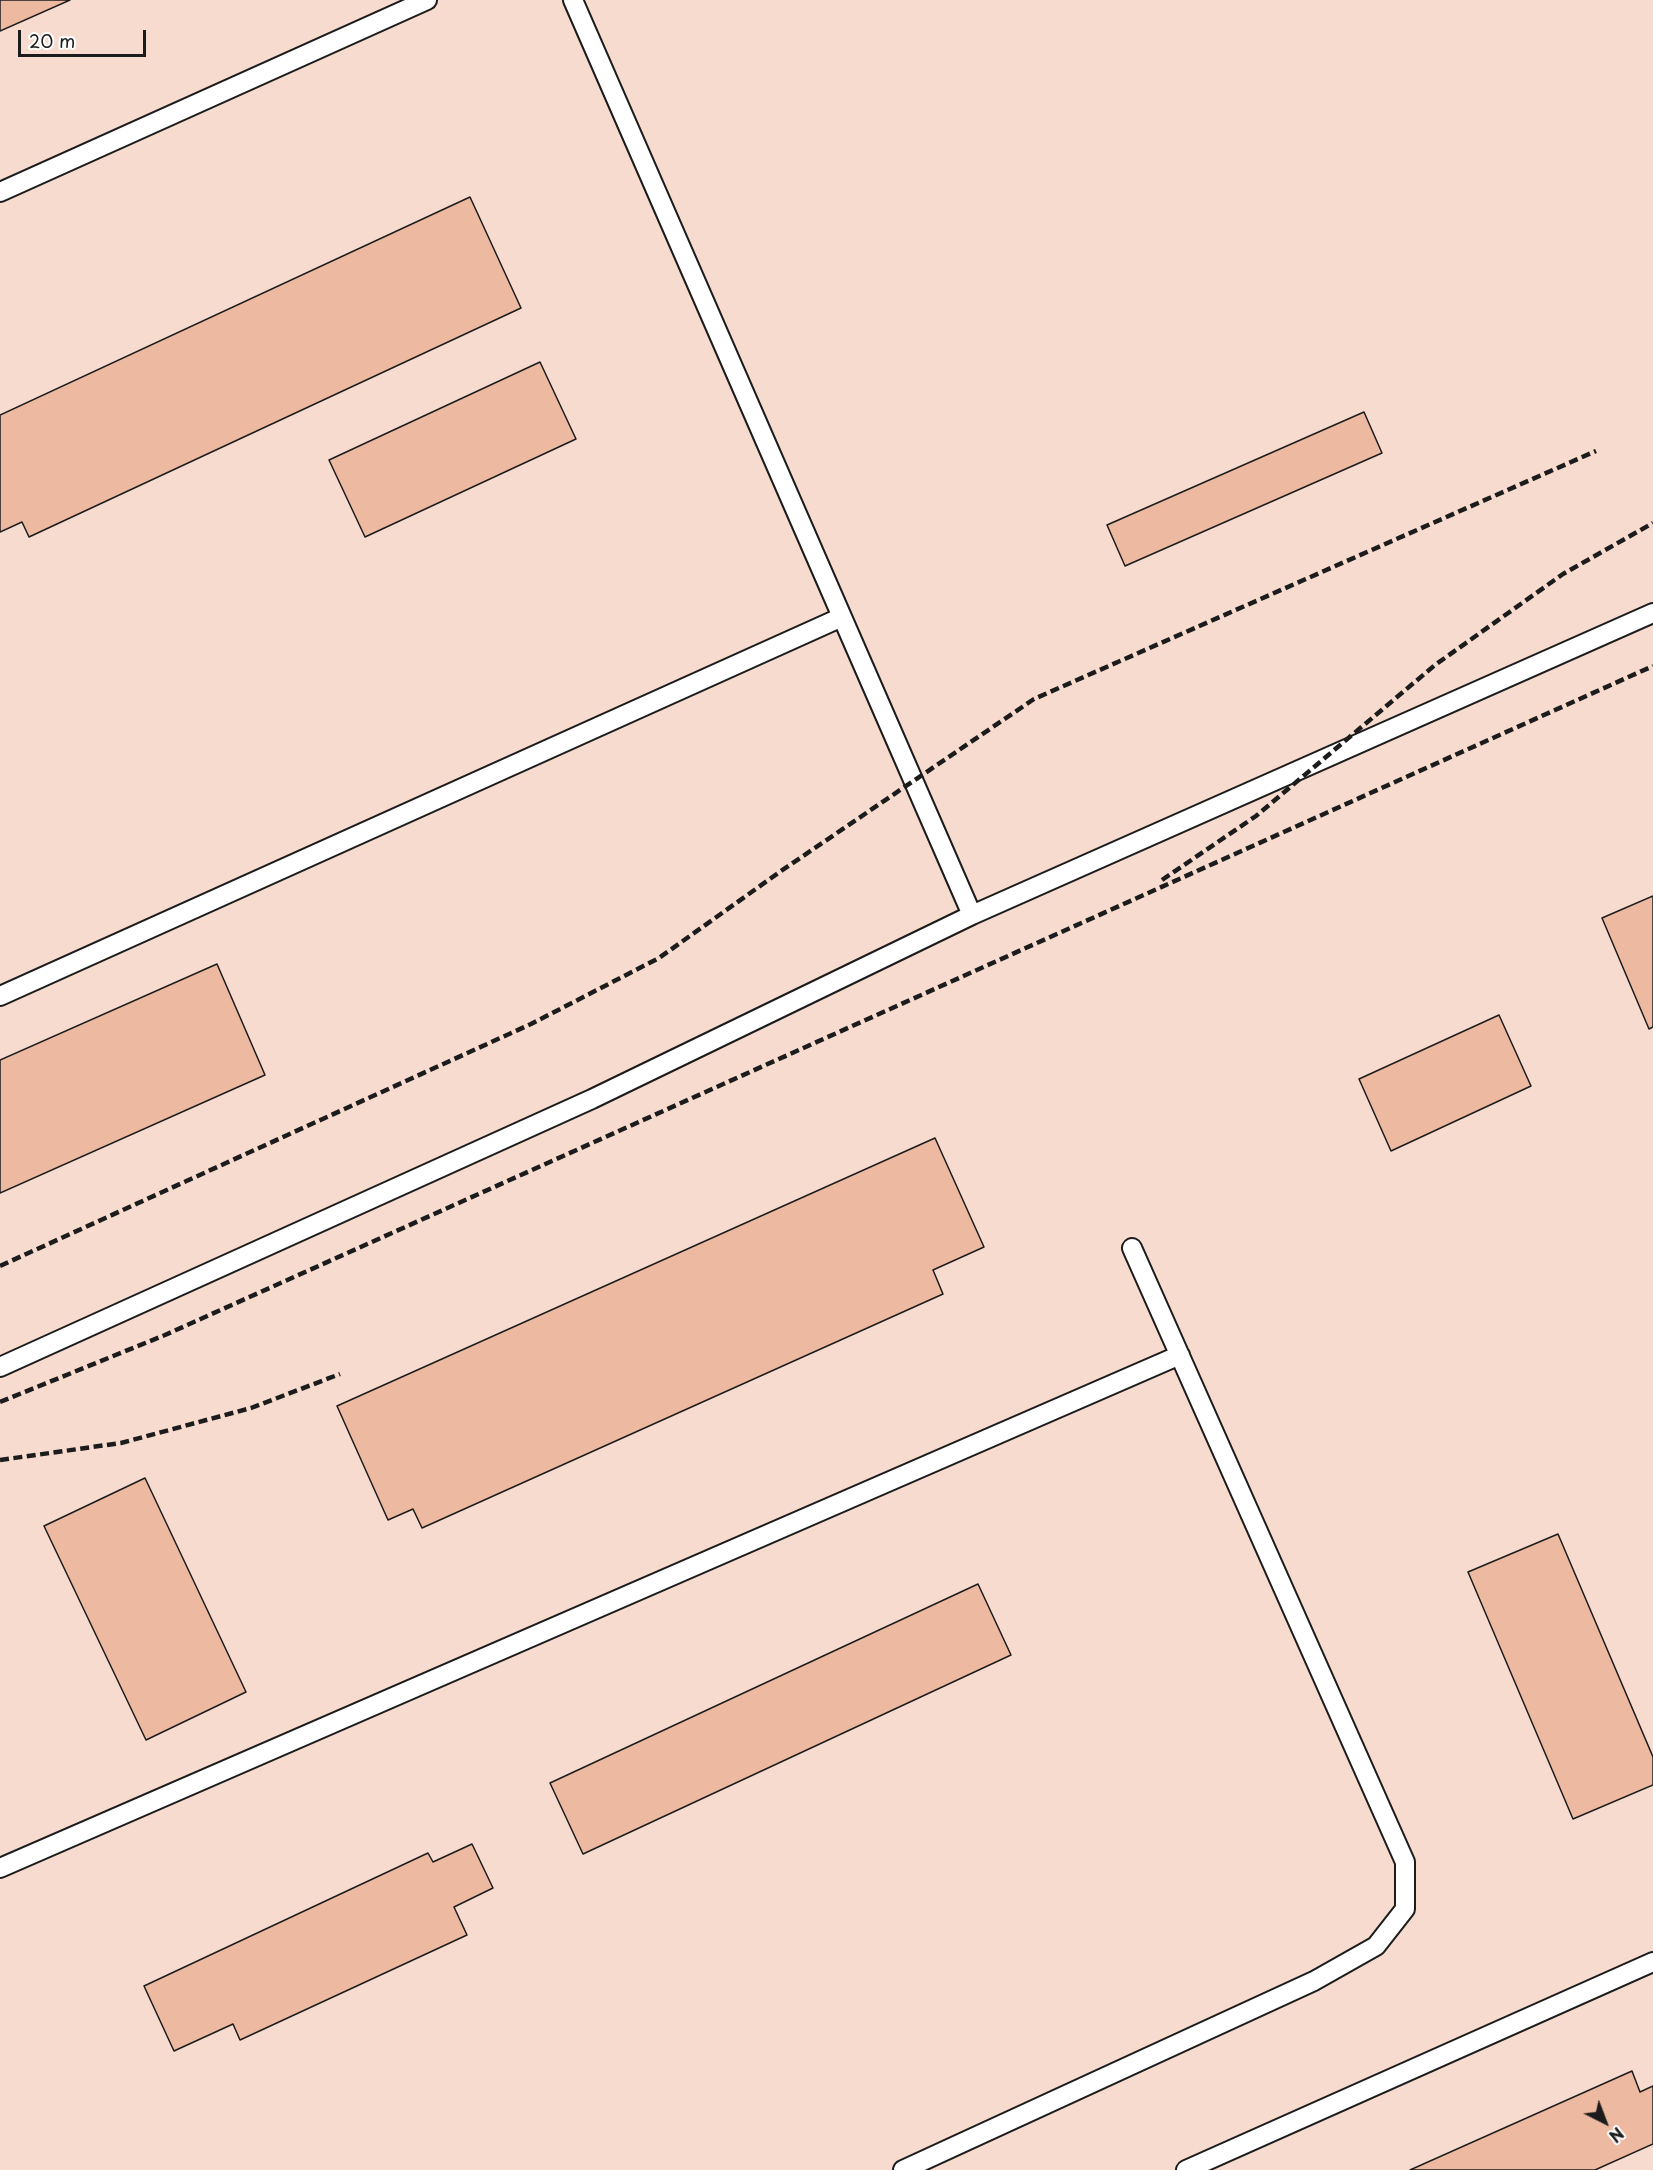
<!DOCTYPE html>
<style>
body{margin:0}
#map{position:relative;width:1653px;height:2170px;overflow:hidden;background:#faeae2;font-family:"Playpen Sans",sans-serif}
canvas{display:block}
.north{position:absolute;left:1575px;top:2092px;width:60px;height:60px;-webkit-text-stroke:4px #fff;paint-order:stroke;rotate:138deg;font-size:16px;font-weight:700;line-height:24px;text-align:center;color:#1c1c1c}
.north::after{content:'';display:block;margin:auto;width:21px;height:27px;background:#1c1c1c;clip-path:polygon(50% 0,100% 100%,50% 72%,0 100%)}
.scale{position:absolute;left:18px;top:30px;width:128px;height:27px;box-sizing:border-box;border:3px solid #1c1c1c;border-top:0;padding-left:8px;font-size:18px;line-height:21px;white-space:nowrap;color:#1c1c1c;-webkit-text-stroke:4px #fff;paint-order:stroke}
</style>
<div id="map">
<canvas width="1653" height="2170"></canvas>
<div class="north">N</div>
<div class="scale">20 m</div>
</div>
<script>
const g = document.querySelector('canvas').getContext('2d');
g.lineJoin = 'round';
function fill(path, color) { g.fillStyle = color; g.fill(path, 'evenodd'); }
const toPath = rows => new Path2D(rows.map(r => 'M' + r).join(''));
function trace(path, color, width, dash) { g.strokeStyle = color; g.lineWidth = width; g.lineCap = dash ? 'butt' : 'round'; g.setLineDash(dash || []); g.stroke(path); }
fill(toPath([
 [0,0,1653,0,1653,2170,0,2170]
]), '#f6dbce');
const building = toPath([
 [0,0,70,0,0,31,0,0],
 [470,197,521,308,29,537,22,522,0,532,0,415,470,197],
 [540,362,576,439,365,537,329,460,540,362],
 [1364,412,1382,453,1125,566,1107,525,1364,412],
 [1653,896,1653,1027,1649,1029,1602,918,1653,896],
 [217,964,265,1075,0,1193,0,1060,217,964],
 [1499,1015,1531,1086,1391,1151,1359,1079,1499,1015],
 [935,1138,984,1247,933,1270,943,1294,422,1528,413,1509,388,1520,337,1406,935,1138],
 [145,1478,246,1692,146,1740,44,1526,145,1478],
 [1558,1534,1653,1757,1653,1785,1573,1819,1468,1572,1558,1534],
 [978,1584,1011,1655,583,1854,550,1783,978,1584],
 [472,1844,493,1888,454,1907,467,1935,240,2040,233,2024,174,2051,144,1986,428,1853,433,1862,472,1844],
 [1632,2071,1640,2092,1653,2086,1653,2144,1595,2170,1410,2170,1632,2071]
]);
fill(building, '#edb9a0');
trace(building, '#1c1c1c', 1.5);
const service = toPath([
 [573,0,972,915],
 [0,192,427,0],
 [0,996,842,617],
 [0,1367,592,1099,972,915,1653,613],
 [0,1868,1180,1355],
 [903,2170,1314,1981,1376,1946,1405,1909,1405,1862,1132,1248],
 [1186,2170,1653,1962]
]);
trace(service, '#1c1c1c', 22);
trace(service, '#fff', 18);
trace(toPath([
 [1162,880,1256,816,1435,665,1563,574,1653,523],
 [0,1266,531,1024,659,958,781,871,1034,699,1596,451],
 [0,1402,165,1335,1653,666],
 [0,1460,121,1443,251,1408,340,1374]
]), '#1c1c1c', 4.5, [9, 4.5]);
</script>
